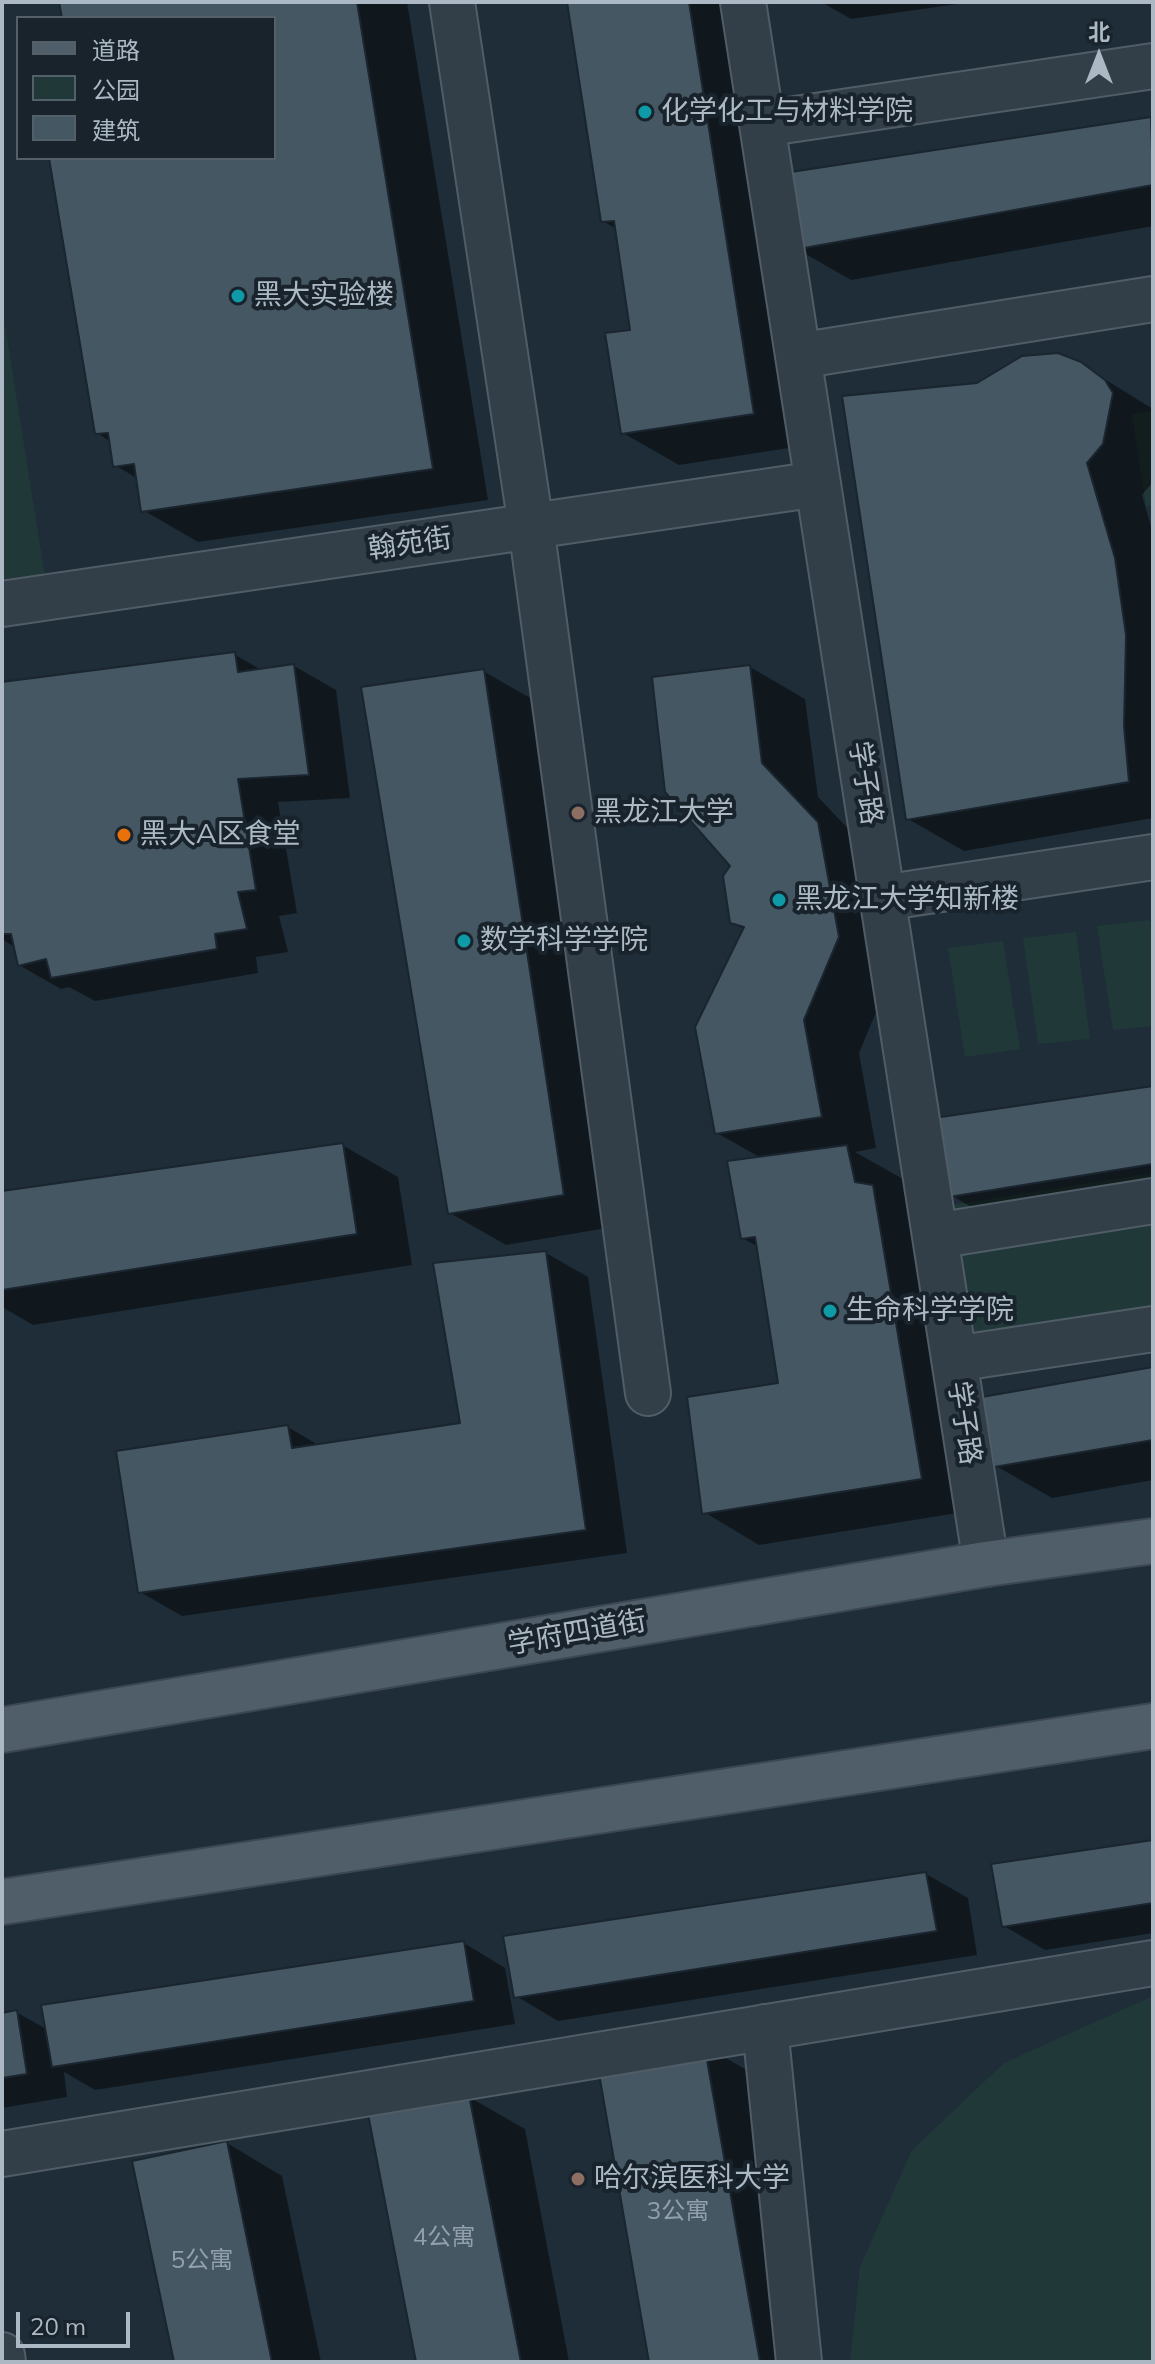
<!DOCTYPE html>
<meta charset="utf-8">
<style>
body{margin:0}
#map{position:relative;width:1155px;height:2364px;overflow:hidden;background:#1e2d38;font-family:Mulish,"Noto Sans SC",sans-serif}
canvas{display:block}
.frame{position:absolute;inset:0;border:4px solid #acb9c5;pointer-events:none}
.legend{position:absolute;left:16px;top:16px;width:260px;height:144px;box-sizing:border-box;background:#18232c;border:2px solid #535f69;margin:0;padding:10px 14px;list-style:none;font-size:24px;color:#acb9c5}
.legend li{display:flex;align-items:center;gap:16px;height:40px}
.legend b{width:40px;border:2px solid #535f69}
.north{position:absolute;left:1059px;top:16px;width:80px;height:80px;-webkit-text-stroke:6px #18232c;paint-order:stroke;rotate:0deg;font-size:22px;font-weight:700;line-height:32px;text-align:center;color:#acb9c5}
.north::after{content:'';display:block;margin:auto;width:28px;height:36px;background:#acb9c5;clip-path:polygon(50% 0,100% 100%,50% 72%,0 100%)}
.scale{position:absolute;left:16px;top:2312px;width:114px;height:36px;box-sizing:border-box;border:4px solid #acb9c5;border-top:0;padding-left:10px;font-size:24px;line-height:28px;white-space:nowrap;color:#acb9c5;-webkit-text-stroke:6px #18232c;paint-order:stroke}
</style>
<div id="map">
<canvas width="1155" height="2364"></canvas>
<div class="frame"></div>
<ul class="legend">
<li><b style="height:10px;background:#505e69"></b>道路</li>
<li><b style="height:22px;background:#203938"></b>公园</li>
<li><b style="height:22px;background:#465764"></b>建筑</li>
</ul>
<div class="north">北</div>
<div class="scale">20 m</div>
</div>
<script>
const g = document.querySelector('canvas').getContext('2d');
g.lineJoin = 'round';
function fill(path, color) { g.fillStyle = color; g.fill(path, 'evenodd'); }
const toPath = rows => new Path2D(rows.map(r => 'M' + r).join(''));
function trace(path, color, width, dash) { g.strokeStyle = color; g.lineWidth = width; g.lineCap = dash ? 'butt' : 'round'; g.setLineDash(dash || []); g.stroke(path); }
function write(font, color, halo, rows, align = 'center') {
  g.font = font + ' Mulish,"Noto Sans SC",sans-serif'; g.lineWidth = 8; g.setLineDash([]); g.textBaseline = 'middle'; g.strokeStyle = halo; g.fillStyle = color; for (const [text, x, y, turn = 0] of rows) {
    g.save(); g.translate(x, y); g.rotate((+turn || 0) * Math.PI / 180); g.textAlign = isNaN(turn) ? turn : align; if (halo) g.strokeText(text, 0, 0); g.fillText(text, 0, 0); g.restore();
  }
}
fill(toPath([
 [2,306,45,577,2,583],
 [1153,411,1153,505,1146,506,1132,414],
 [1150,920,1153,946,1153,1026,1113,1030,1097,926],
 [1076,932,1090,1039,1038,1044,1023,938],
 [1003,941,1020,1049,965,1057,948,948],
 [1153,1173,1153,1319,976,1346,952,1205],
 [1153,1996,1153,2362,850,2362,860,2267,912,2150,1004,2063]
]), '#203938');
fill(toPath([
 [61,2,407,2,488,500,198,542,143,510,138,479,115,465,111,442,97,433,51,158,274,158,274,18,64,18],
 [569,2,752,2,808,445,679,465,623,433,633,332,617,229,603,221],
 [821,2,972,2,851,19],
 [1150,120,1153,121,1153,226,851,280,795,248],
 [1080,364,1153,409,1153,482,1142,495,1153,533,1153,818,964,851,908,819,978,385],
 [234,654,263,671,294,666,336,690,350,798,278,802,297,913,279,916,288,952,256,957,258,973,95,1001,69,987,61,989,19,965,16,948,2,939,2,684],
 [750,667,805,699,818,797,873,855,894,969,859,1053,876,1148,855,1152,903,1179,908,1207,928,1219,976,1510,759,1545,704,1512,781,1384,759,1247,742,1238,761,1158,717,1133,745,930,731,922,733,866],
 [483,671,539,703,619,1226,506,1245,450,1213],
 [1153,1088,1153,1204,1006,1228,951,1195],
 [342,1145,398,1177,412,1265,33,1325,2,1307,2,1193],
 [546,1253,588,1277,627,1553,182,1616,140,1592,288,1427,320,1446,463,1425],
 [1153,1370,1153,1480,1052,1498,996,1466],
 [1153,1842,1153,1933,1045,1950,1004,1926],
 [926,1874,968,1898,977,1955,558,2021,516,1996],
 [464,1943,505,1968,515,2024,95,2090,64,2072,67,2097,2,2108,2,2015,16,2012,48,2030],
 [703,2045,759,2077,809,2362,651,2362],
 [469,2097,525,2129,569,2362,418,2362],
 [227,2143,282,2176,321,2362,176,2362]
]), '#0007');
const building = toPath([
 [59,2,357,2,433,469,141,512,134,464,113,467,108,433,95,434,49,158,274,158,274,18,62,18,59,2],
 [567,2,689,2,754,414,621,434,605,333,630,330,614,221,601,222,567,2],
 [1151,117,1153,185,793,250,778,174,1151,117],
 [1058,353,1081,362,1105,380,1113,393,1103,444,1087,463,1115,558,1126,635,1124,726,1129,782,906,820,842,396,977,383,1022,356,1058,353],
 [235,652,238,672,294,664,309,775,238,779,256,890,238,892,247,929,215,934,217,949,51,978,46,959,18,966,11,934,2,934,2,682,235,652],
 [750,665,762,763,818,822,839,937,804,1020,822,1117,715,1134,695,1027,744,927,730,923,723,876,730,866,665,792,652,677,750,665],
 [484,669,564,1195,448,1214,361,687,484,669],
 [1153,1086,1153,1164,949,1197,934,1118,1153,1086],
 [343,1143,357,1234,2,1290,2,1191,343,1143],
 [847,1145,855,1182,873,1185,922,1479,702,1514,687,1397,778,1383,755,1237,741,1239,727,1161,847,1145],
 [546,1251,586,1530,138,1593,116,1451,288,1425,292,1448,460,1423,433,1263,546,1251],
 [1153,1367,1153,1440,994,1467,982,1397,1153,1367],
 [1153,1840,1153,1903,1002,1927,991,1864,1153,1840],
 [926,1872,937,1931,514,1998,503,1936,926,1872],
 [464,1941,474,2001,52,2067,41,2005,464,1941],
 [17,2010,27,2074,2,2078,2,2013,17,2010],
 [704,2043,760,2362,649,2362,597,2062,704,2043],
 [469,2095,521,2362,416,2362,368,2114,469,2095],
 [227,2141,272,2362,174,2362,132,2161,227,2141]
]);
fill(building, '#465764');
trace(building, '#1a252f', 2);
const minor = toPath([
 [452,2,531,526,648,1393],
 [743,2,986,1564],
 [762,124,1153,66],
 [798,356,1153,299],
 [2,604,818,484],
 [882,898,1153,857],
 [935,1236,1153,1201],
 [954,1359,1153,1329],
 [765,2027,799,2362],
 [2,2154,1153,1963],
 [2,2355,3,2362]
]);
const major = toPath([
 [2,1730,986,1564,1153,1541],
 [2,1902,1153,1726]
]);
trace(minor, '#505c66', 48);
trace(major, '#3c4752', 48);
trace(minor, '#323e48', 44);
trace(major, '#505e69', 44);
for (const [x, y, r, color] of [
 [645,112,8,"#0f9aa8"],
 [238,296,8,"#0f9aa8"],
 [578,813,8,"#8d6e63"],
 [124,835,8,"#e8710a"],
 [779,900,8,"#0f9aa8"],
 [464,941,8,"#0f9aa8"],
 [830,1311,8,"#0f9aa8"],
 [578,2179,8,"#8d6e63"]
]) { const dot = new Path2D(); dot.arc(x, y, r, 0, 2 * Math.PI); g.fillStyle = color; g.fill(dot); trace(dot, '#18232c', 3); }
write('24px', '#92a0ad', null, [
 ["3公寓",678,2212],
 ["4公寓",444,2238],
 ["5公寓",202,2261]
]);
write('28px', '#acb9c5', '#18232c', [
 ["化学化工与材料学院",661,112],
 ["黑大实验楼",254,296],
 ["黑龙江大学",594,813],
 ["黑大A区食堂",140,835],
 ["黑龙江大学知新楼",795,900],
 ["数学科学学院",480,941],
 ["生命科学学院",846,1311],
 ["哈尔滨医科大学",594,2179]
], 'left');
write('28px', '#acb9c5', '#18232c', [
 ["翰苑街",410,544,-8],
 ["学子路",865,783,81],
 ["学子路",964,1423,81],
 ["学府四道街",577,1633,-10]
]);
</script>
